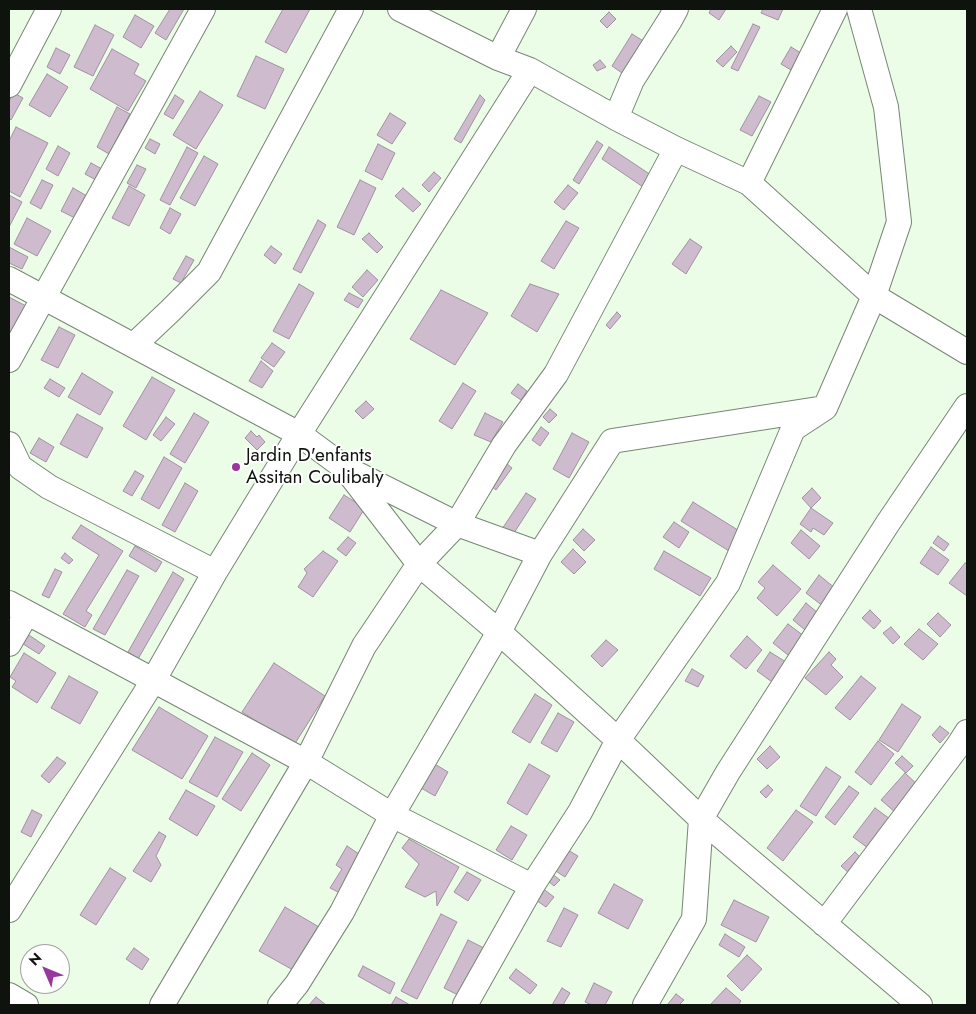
<!DOCTYPE html>
<style>
body{margin:0}
#map{position:relative;width:976px;height:1014px;overflow:hidden;background:#ebfce7;font-family:Jost,sans-serif}
canvas{display:block}
.frame{position:absolute;inset:0;border:10px solid #0e130d;pointer-events:none}
.north{position:absolute;left:20px;top:944px;width:50px;height:50px;box-sizing:border-box;background:#fff;border:1px solid #9fa19e;border-radius:50%;rotate:315deg;font-size:14px;font-weight:700;line-height:20px;text-align:center;color:#0e130d}
.north::after{content:'';display:block;margin:auto;width:18px;height:22px;background:#98369d;clip-path:polygon(50% 0,100% 100%,50% 72%,0 100%)}
</style>
<div id="map">
<canvas width="976" height="1014"></canvas>
<div class="frame"></div>
<div class="north">N</div>
</div>
<script>
const g = document.querySelector('canvas').getContext('2d');
g.lineJoin = 'round';
function fill(path, color) { g.fillStyle = color; g.fill(path, 'evenodd'); }
const toPath = rows => new Path2D(rows.map(r => 'M' + r).join(''));
function trace(path, color, width, dash) { g.strokeStyle = color; g.lineWidth = width; g.lineCap = dash ? 'butt' : 'round'; g.setLineDash(dash || []); g.stroke(path); }
function write(font, color, halo, rows, align = 'center') {
  g.font = font + ' Jost,sans-serif'; g.lineWidth = 4; g.setLineDash([]); g.textBaseline = 'middle'; g.strokeStyle = halo; g.fillStyle = color; for (const [text, x, y, turn = 0] of rows) {
    g.save(); g.translate(x, y); g.rotate((+turn || 0) * Math.PI / 180); g.textAlign = isNaN(turn) ? turn : align; if (halo) g.strokeText(text, 0, 0); g.fillText(text, 0, 0); g.restore();
  }
}
const building = toPath([
 [170,9,184,9,166,40,155,33,170,9],
 [283,9,310,9,286,53,265,42,283,9],
 [711,9,726,9,719,20,709,13,711,9],
 [763,9,783,9,778,20,761,13,763,9],
 [609,12,616,19,607,28,600,21,609,12],
 [135,15,154,26,141,48,123,37,135,15],
 [753,24,760,27,738,71,731,68,753,24],
 [95,25,114,35,93,76,74,67,95,25],
 [632,34,645,42,625,75,612,66,632,34],
 [731,46,737,52,723,67,716,61,731,46],
 [791,47,801,53,791,70,781,64,791,47],
 [56,48,70,55,60,74,47,67,56,48],
 [112,49,139,64,134,74,146,81,128,111,90,89,112,49],
 [256,56,284,69,265,109,237,96,256,56],
 [600,60,606,67,597,71,593,65,600,60],
 [47,74,68,87,50,117,29,105,47,74],
 [200,91,223,105,196,149,173,135,200,91],
 [14,93,23,98,11,120,9,118,9,101,14,93],
 [175,95,184,101,173,119,164,114,175,95],
 [480,95,485,100,461,143,454,139,480,95],
 [759,96,771,102,752,136,740,130,759,96],
 [117,107,130,114,109,154,97,147,117,107],
 [390,113,406,123,392,144,377,135,390,113],
 [16,127,48,143,20,197,9,191,9,141,16,127],
 [150,139,160,144,155,154,145,148,150,139],
 [597,141,603,145,579,184,573,180,597,141],
 [378,144,395,153,382,180,365,171,378,144],
 [58,146,70,153,58,176,46,169,58,146],
 [187,147,198,153,170,205,160,200,187,147],
 [609,147,657,179,649,191,602,159,609,147],
 [204,156,218,164,195,206,180,198,204,156],
 [91,163,102,169,96,180,85,174,91,163],
 [137,165,146,169,136,188,127,183,137,165],
 [434,172,441,178,429,192,422,185,434,172],
 [42,180,53,185,41,209,30,203,42,180],
 [360,180,376,188,354,235,337,227,360,180],
 [568,185,578,193,564,210,554,202,568,185],
 [129,186,145,195,129,226,112,218,129,186],
 [73,188,87,196,75,218,61,211,73,188],
 [403,188,421,204,413,212,395,196,403,188],
 [9,195,22,202,9,227,9,195],
 [170,208,181,214,170,234,160,228,170,208],
 [27,218,51,231,37,256,14,244,27,218],
 [318,220,326,225,301,273,293,269,318,220],
 [566,221,579,228,554,269,541,261,566,221],
 [369,233,383,247,377,253,362,239,369,233],
 [690,239,702,247,686,274,672,264,690,239],
 [271,246,282,254,275,264,264,255,271,246],
 [9,247,28,257,22,269,9,263,9,247],
 [186,256,194,260,181,283,173,279,186,256],
 [367,270,378,280,363,297,352,287,367,270],
 [299,284,314,293,289,339,273,331,299,284],
 [530,284,559,294,537,332,511,316,530,284],
 [441,290,488,313,455,365,410,339,441,290],
 [349,293,363,300,358,308,344,300,349,293],
 [9,297,26,306,11,335,9,334,9,297],
 [617,312,621,316,610,329,606,325,617,312],
 [59,327,75,335,58,368,41,360,59,327],
 [272,343,285,352,274,367,261,358,272,343],
 [261,361,273,371,262,388,249,381,261,361],
 [82,373,113,392,100,415,68,397,82,373],
 [152,377,175,390,146,440,123,426,152,377],
 [50,379,65,388,59,397,44,388,50,379],
 [463,383,476,391,452,429,439,421,463,383],
 [518,384,527,391,521,400,511,393,518,384],
 [366,401,374,409,363,419,355,411,366,401],
 [550,409,557,415,549,423,543,417,550,409],
 [194,413,209,422,185,463,170,454,194,413],
 [485,413,503,422,491,442,474,435,485,413],
 [77,414,103,428,87,458,60,444,77,414],
 [166,417,175,424,161,441,153,435,166,417],
 [541,427,549,433,540,446,532,440,541,427],
 [251,431,257,437,259,435,265,442,257,450,245,438,251,431],
 [572,433,589,442,569,478,553,469,572,433],
 [39,438,54,447,46,462,30,453,39,438],
 [164,457,182,468,159,509,141,499,164,457],
 [501,459,512,468,496,490,485,481,501,459],
 [135,471,144,476,132,496,123,491,135,471],
 [185,483,198,491,175,532,162,525,185,483],
 [812,488,821,498,811,508,802,498,812,488],
 [526,493,536,499,512,536,502,529,526,493],
 [344,495,365,508,350,532,329,518,344,495],
 [693,502,741,532,729,551,681,521,693,502],
 [811,508,833,523,824,535,813,528,811,532,800,524,811,508],
 [674,522,689,532,679,548,663,537,674,522],
 [81,525,123,551,86,611,92,615,85,627,63,614,99,555,72,538,81,525],
 [583,529,595,540,584,551,573,540,583,529],
 [801,530,820,546,809,559,791,543,801,530],
 [938,536,949,544,944,551,933,543,938,536],
 [348,537,356,543,346,556,337,549,348,537],
 [135,546,162,562,156,572,129,556,135,546],
 [931,547,949,560,938,575,920,563,931,547],
 [573,549,586,562,574,574,561,562,573,549],
 [323,551,338,561,313,597,298,587,307,573,304,569,323,551],
 [664,551,711,578,700,596,654,569,664,551],
 [65,553,73,560,69,564,61,558,65,553],
 [965,563,967,564,967,596,949,583,965,563],
 [773,565,801,589,777,616,757,598,765,588,758,582,773,565],
 [55,569,62,572,49,598,42,595,55,569],
 [127,570,139,576,105,635,93,629,127,570],
 [173,572,184,579,138,659,128,652,173,572],
 [819,575,841,593,828,610,806,593,819,575],
 [806,603,824,618,810,634,793,620,806,603],
 [870,610,881,621,874,629,862,618,870,610],
 [938,613,951,625,940,637,927,624,938,613],
 [788,624,808,639,793,659,773,643,788,624],
 [891,627,900,637,893,644,883,633,891,627],
 [919,629,938,644,923,660,904,644,919,629],
 [26,633,45,646,39,654,20,642,26,633],
 [747,636,762,650,746,669,730,656,747,636],
 [606,640,618,650,602,667,591,656,606,640],
 [770,652,794,667,779,687,757,671,770,652],
 [829,652,836,659,831,665,843,677,826,695,805,678,829,652],
 [24,653,56,673,37,703,12,687,16,681,10,677,24,653],
 [274,663,325,696,294,745,242,712,274,663],
 [692,669,704,676,698,687,685,681,692,669],
 [69,676,98,692,80,724,51,708,69,676],
 [861,676,876,688,850,720,835,708,861,676],
 [535,694,552,705,530,743,512,732,535,694],
 [902,704,921,717,898,752,879,740,902,704],
 [159,707,208,736,182,779,132,750,159,707],
 [558,713,574,722,557,752,541,743,558,713],
 [940,726,949,733,940,743,932,735,940,726],
 [215,737,243,752,217,797,189,782,215,737],
 [878,741,894,754,871,785,855,772,878,741],
 [770,746,780,757,767,769,757,759,770,746],
 [252,753,270,765,241,811,222,799,252,753],
 [902,756,913,766,906,773,895,763,902,756],
 [57,757,66,763,49,783,41,776,57,757],
 [428,760,448,772,435,796,414,784,428,760],
 [529,764,550,776,527,815,507,803,529,764],
 [826,767,841,777,816,816,800,806,826,767],
 [905,773,920,787,896,813,881,800,905,773],
 [768,785,773,790,766,798,760,792,768,785],
 [849,786,859,793,835,825,825,817,849,786],
 [186,790,215,806,197,836,169,819,186,790],
 [875,808,890,819,868,848,853,837,875,808],
 [32,810,42,815,31,837,21,832,32,810],
 [796,810,813,822,783,861,767,848,796,810],
 [511,826,527,835,512,860,496,850,511,826],
 [159,832,166,836,156,856,161,865,151,882,133,871,159,832],
 [409,839,459,867,437,906,436,891,425,897,405,887,419,864,402,848,409,839],
 [347,846,362,856,340,893,330,888,342,869,336,865,347,846],
 [561,846,578,856,565,877,548,866,561,846],
 [855,852,863,860,850,874,841,866,855,852],
 [110,868,126,878,96,925,80,915,110,868],
 [547,870,560,880,554,886,542,876,547,870],
 [467,872,481,880,468,901,454,892,467,872],
 [614,884,643,900,628,929,598,913,614,884],
 [538,885,554,897,546,907,530,896,538,885],
 [734,900,769,917,756,942,721,925,734,900],
 [285,907,319,927,293,970,259,951,285,907],
 [564,908,578,915,561,947,547,941,564,908],
 [441,914,457,922,417,999,401,991,441,914],
 [725,934,745,947,739,957,719,945,725,934],
 [468,940,484,948,460,996,444,988,468,940],
 [134,948,149,959,142,970,126,959,134,948],
 [747,955,762,969,742,991,727,976,747,955],
 [363,966,395,983,390,994,358,976,363,966],
 [516,969,537,985,530,994,509,978,516,969],
 [594,983,612,992,605,1005,592,1005,585,1002,594,983],
 [562,988,570,993,563,1005,552,1005,562,988],
 [726,988,741,1001,738,1005,710,1005,726,988],
 [676,994,684,1000,679,1005,669,1005,668,1004,676,994],
 [316,997,326,1005,309,1005,316,997],
 [396,997,410,1005,391,1005,396,997]
]);
fill(building, '#cebcce');
trace(building, '#a291a2', 1);
const street = toPath([
 [400,9,498,58,530,70,616,118,676,149,749,183,874,296,967,352],
 [498,58,524,9],
 [9,85,49,9],
 [616,118,632,80,670,20,676,9],
 [749,183,835,9],
 [9,279,299,434,345,468,457,524,540,554],
 [134,345,170,311,209,272,351,9],
 [9,360,203,9],
 [9,444,20,467,49,487,215,572],
 [345,468,419,564,499,632,618,740,701,819,920,1005],
 [9,603,306,762,392,815,532,886],
 [9,644,27,613],
 [9,910,153,681,215,572,299,434,530,70],
 [824,924,958,746,967,732],
 [9,995,26,1005],
 [162,1005,306,762,364,646,419,564,457,524,504,445,556,374,676,149],
 [280,1005,297,984,342,912,392,815,499,632,540,554,612,441,818,409],
 [465,1005,532,886,580,812,618,740,728,583,793,429,825,408,874,296,899,222,886,107,859,9],
 [645,1005,694,919,701,819,728,772,888,523,967,406]
]);
trace(street, '#788775', 26);
trace(street, '#fff', 24);
for (const [x, y, r, color] of [
 [236,467,5,"#98369d"]
]) { const dot = new Path2D(); dot.arc(x, y, r, 0, 2 * Math.PI); g.fillStyle = color; g.fill(dot); trace(dot, '#fff', 2); }
write('19px', '#0e130d', '#fff', [
 ["Jardin D'enfants",246,456],
 ["Assitan Coulibaly",246,478]
], 'left');
</script>
